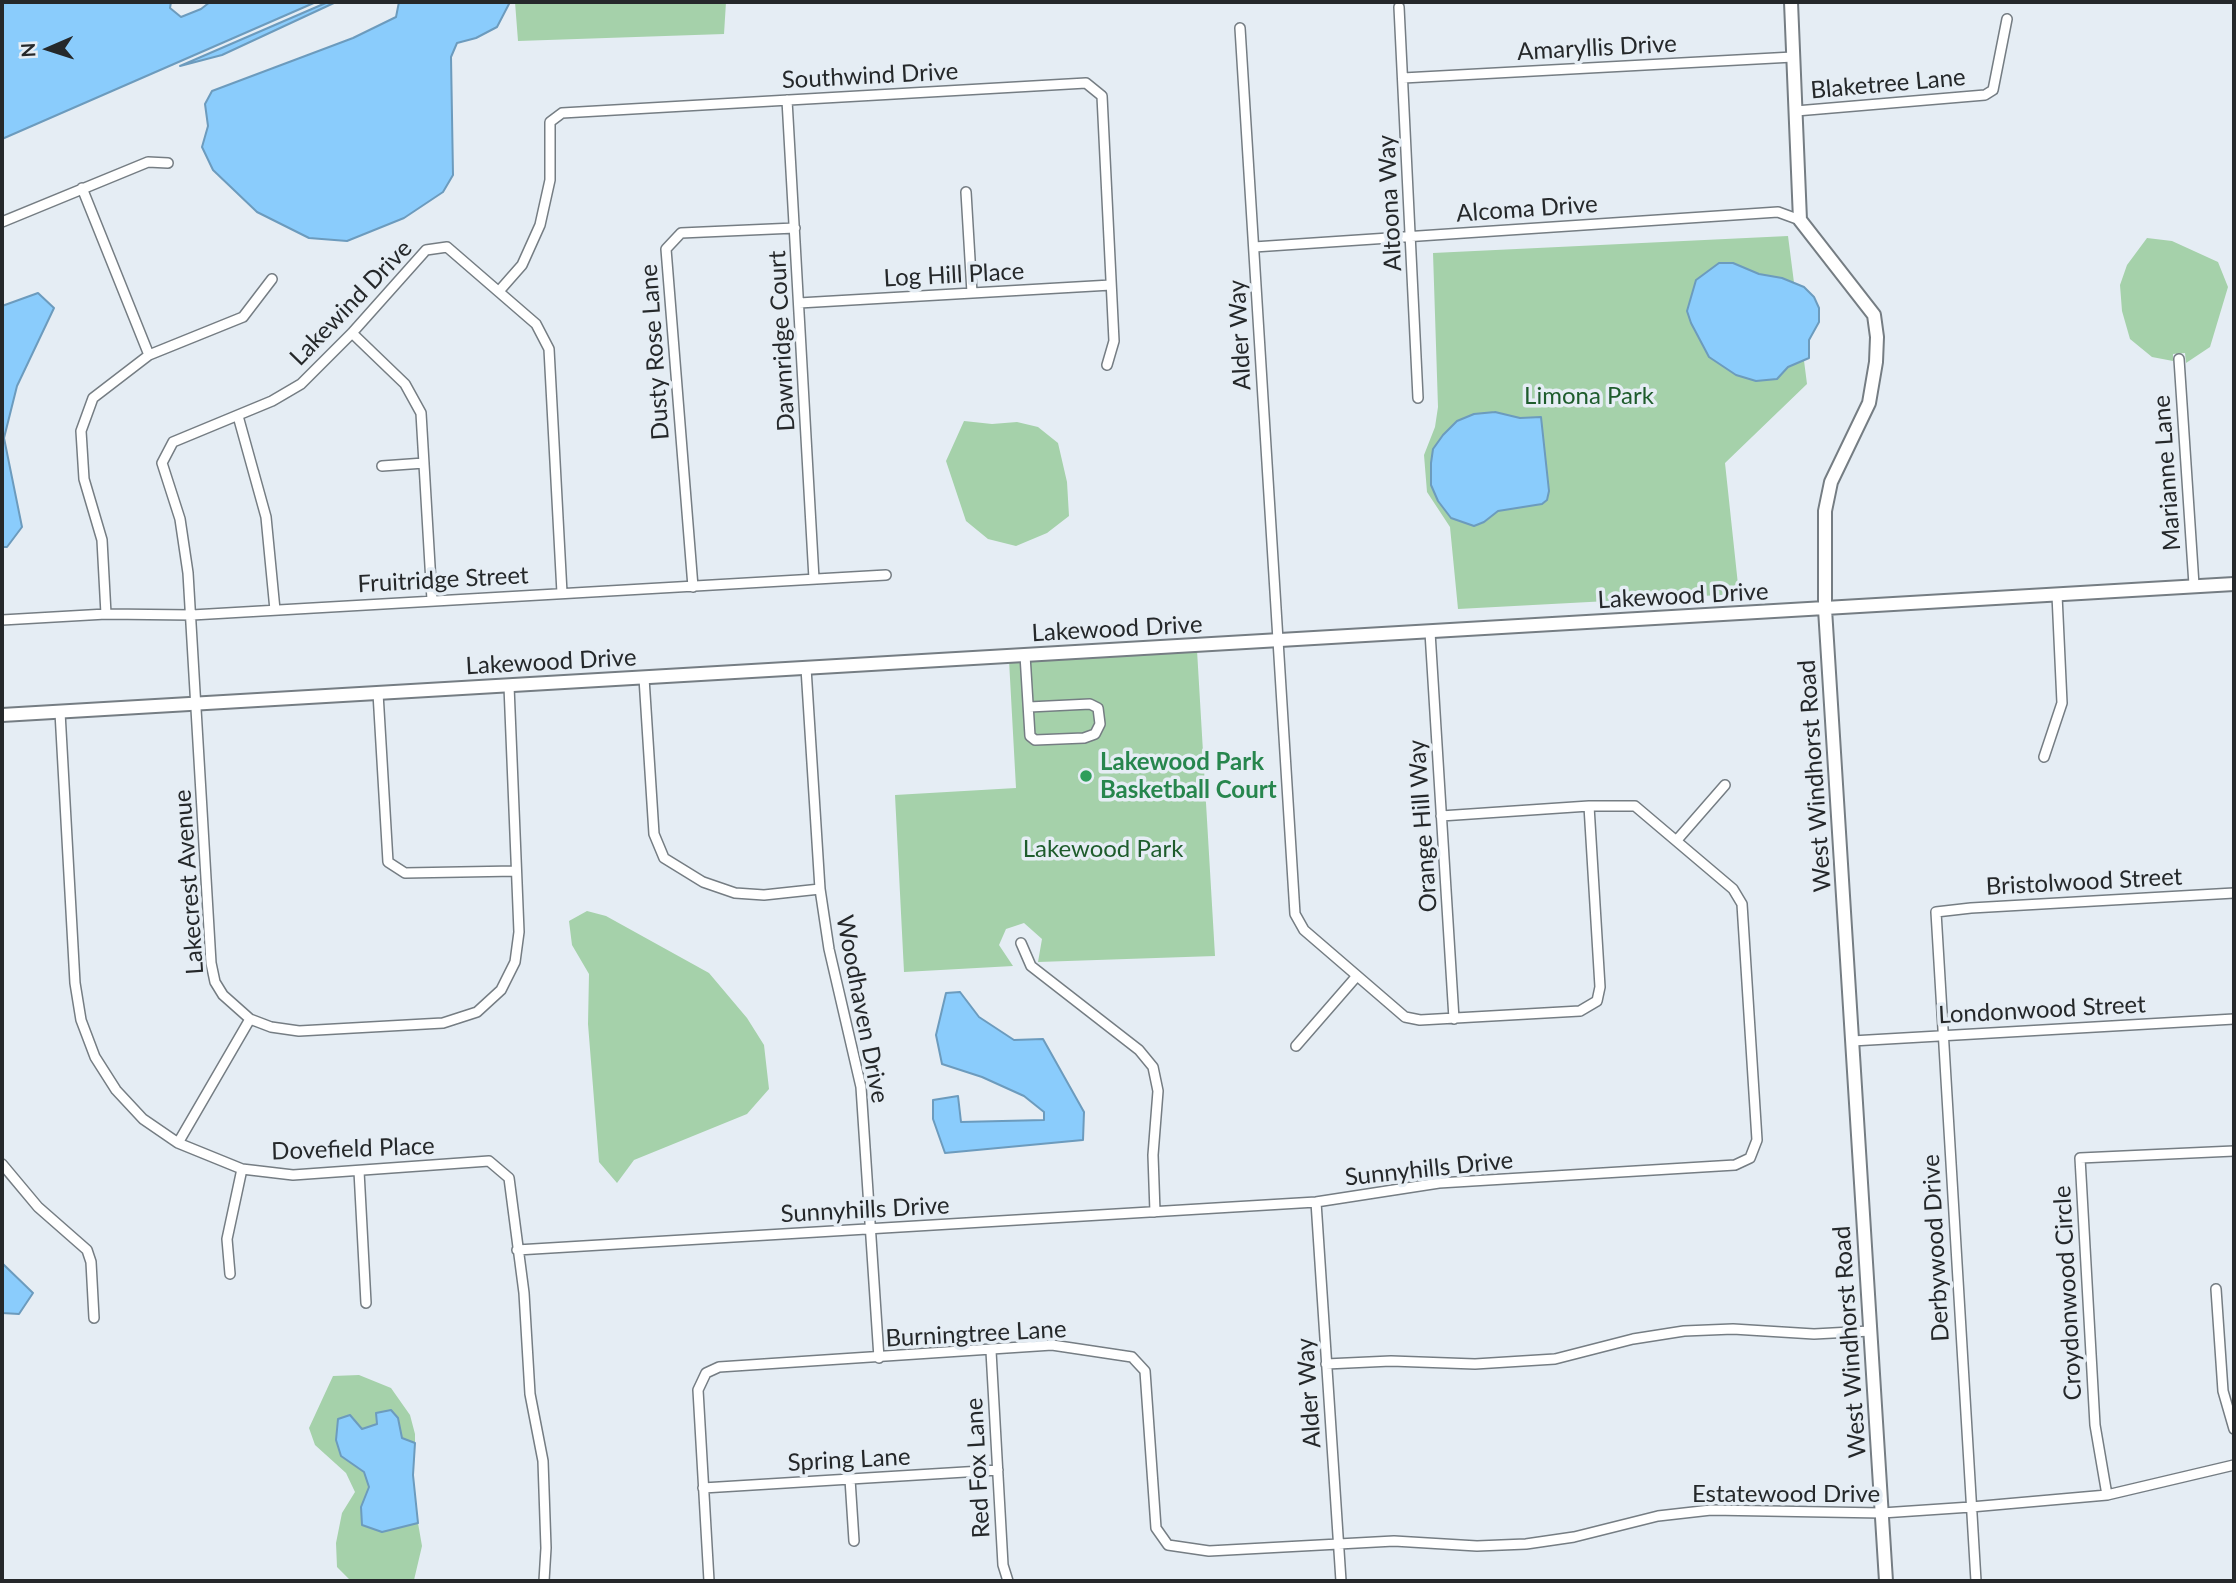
<!DOCTYPE html>
<style>
body{margin:0}
#map{position:relative;width:2236px;height:1583px;overflow:hidden;background:#e5edf4;font-family:Lato,sans-serif}
canvas{display:block}
.frame{position:absolute;inset:0;border:4px solid #25282a;pointer-events:none}
.north{position:absolute;left:14px;top:14px;width:70px;height:70px;-webkit-text-stroke:5px #e5edf4;paint-order:stroke;rotate:267deg;font-size:19px;font-weight:700;line-height:28px;text-align:center;color:#25282a}
.north::after{content:'';display:block;margin:auto;width:24px;height:32px;background:#25282a;clip-path:polygon(50% 0,100% 100%,50% 72%,0 100%)}
</style>
<div id="map">
<canvas width="2236" height="1583"></canvas>
<div class="frame"></div>
<div class="north">N</div>
</div>
<script>
const g = document.querySelector('canvas').getContext('2d');
g.lineJoin = 'round';
function fill(path, color) { g.fillStyle = color; g.fill(path, 'evenodd'); }
const toPath = rows => new Path2D(rows.map(r => 'M' + r).join(''));
function trace(path, color, width, dash) { g.strokeStyle = color; g.lineWidth = width; g.lineCap = dash ? 'butt' : 'round'; g.setLineDash(dash || []); g.stroke(path); }
function write(font, color, halo, rows, align = 'center') {
  g.font = font + ' Lato,sans-serif'; g.lineWidth = 7; g.setLineDash([]); g.textBaseline = 'middle'; g.strokeStyle = halo; g.fillStyle = color; for (const [text, x, y, turn = 0] of rows) {
    g.save(); g.translate(x, y); g.rotate((+turn || 0) * Math.PI / 180); g.textAlign = isNaN(turn) ? turn : align; if (halo) g.strokeText(text, 0, 0); g.fillText(text, 0, 0); g.restore();
  }
}
fill(toPath([
 [515,2,726,2,724,34,518,41],
 [1788,236,1807,384,1725,463,1739,594,1458,609,1450,527,1427,492,1424,455,1435,427,1438,407,1433,253],
 [2147,238,2172,241,2218,262,2228,287,2210,347,2186,363,2185,353,2173,354,2173,361,2152,357,2130,339,2122,311,2120,285,2127,265],
 [964,421,992,424,1017,422,1038,427,1058,443,1067,482,1069,516,1047,533,1016,546,988,539,966,521,946,461],
 [1197,650,1215,956,1038,962,1042,939,1024,923,1006,929,999,945,1013,966,904,972,895,795,1016,788,1009,660],
 [587,911,606,916,709,973,747,1018,764,1045,769,1089,747,1114,634,1160,617,1183,599,1162,588,1024,589,974,572,945,569,921],
 [359,1375,391,1388,410,1415,415,1434,415,1443,402,1438,398,1418,361,1429,341,1456,364,1472,369,1487,361,1507,382,1532,418,1523,422,1546,414,1580,407,1581,351,1581,337,1567,336,1543,342,1513,355,1492,346,1473,315,1445,309,1428,333,1376]
]), '#a5d1aa');
const water = toPath([
 [2,2,171,2,170,8,181,17,201,9,210,2,316,2,2,139,2,2],
 [328,2,336,2,222,55,180,66,328,2],
 [399,2,510,2,497,27,476,38,457,43,451,57,453,175,443,192,404,218,347,241,309,238,257,212,213,170,202,147,208,126,205,104,212,91,353,38,396,17,399,2],
 [1719,263,1733,263,1759,274,1782,278,1804,287,1814,297,1819,308,1819,322,1809,340,1809,358,1788,367,1777,379,1756,381,1736,375,1709,357,1691,323,1687,311,1696,280,1719,263],
 [38,293,54,308,17,386,4,438,22,527,7,547,2,547,2,306,38,293],
 [1495,412,1520,418,1541,417,1549,491,1547,500,1542,504,1498,511,1484,522,1474,526,1451,518,1438,501,1431,485,1431,463,1433,449,1443,435,1457,421,1474,414,1495,412],
 [960,992,979,1017,1014,1040,1043,1039,1084,1112,1083,1140,945,1153,933,1119,933,1100,958,1096,961,1122,1044,1120,1044,1112,1024,1096,982,1077,942,1064,936,1035,946,993,960,992],
 [2,1263,33,1293,19,1314,2,1313,2,1263],
 [391,1410,398,1418,402,1438,415,1443,413,1475,418,1523,382,1532,362,1525,361,1507,369,1487,364,1472,341,1456,336,1440,338,1419,350,1415,362,1429,377,1424,376,1413,391,1410]
]);
fill(water, '#8accfc');
trace(water, '#6c9bbd', 2);
const street = toPath([
 [1399,7,1418,398],
 [1240,28,1295,914,1304,930,1405,1017,1420,1020,1580,1011,1597,1001,1600,987,1589,806],
 [1403,78,1793,57],
 [787,100,814,579],
 [1796,111,1985,95,1993,90,2007,19],
 [82,188,149,355],
 [966,192,972,293],
 [2,222,148,162,168,163],
 [1254,247,1778,212,1800,220],
 [500,290,522,265,540,225,550,180,550,122,562,113,1086,83,1102,96,1114,341,1107,365],
 [799,303,1111,285],
 [352,333,405,384,421,413,432,600],
 [2179,359,2194,585],
 [238,416,266,517,275,610],
 [382,466,424,463],
 [693,587,666,249,681,233,795,228],
 [106,614,102,540,84,479,81,431,93,398,149,355,243,317,272,279],
 [2,620,106,614,192,615,886,575],
 [1430,632,1454,1019],
 [1025,655,1030,736,1035,740,1084,738,1095,734,1100,724,1098,708,1090,704,1029,707],
 [806,668,820,889,829,949,861,1087,879,1358],
 [644,678,654,834,664,858,703,882,735,893,764,895,820,889],
 [509,686,519,932,515,962,501,990,477,1012,443,1023,299,1031,271,1027,250,1019,223,995,215,982,211,963,188,573,180,519,162,463,173,442,272,401,301,384,352,333,426,250,447,247,536,324,549,349,562,593],
 [378,693,388,862,405,873,516,871],
 [60,712,75,983,81,1020,95,1057,116,1090,143,1119,178,1143,242,1169,293,1175,489,1161,509,1178,524,1293,530,1394,543,1461,546,1548,544,1581],
 [2044,757,2062,703,2057,595],
 [1677,840,1725,785],
 [1021,943,1031,966,1139,1050,1153,1067,1158,1091,1153,1155,1155,1212],
 [1852,1041,2234,1019],
 [1296,1046,1356,977],
 [178,1143,250,1019],
 [2,1164,38,1207,87,1250,91,1262,94,1318],
 [359,1171,366,1303],
 [1316,1202,1341,1581],
 [517,1250,1316,1202,1439,1183,1735,1165,1750,1158,1757,1140,1742,904,1733,889,1635,806,1589,806,1441,816],
 [230,1274,227,1239,242,1169],
 [2216,1289,2223,1391,2234,1429],
 [991,1351,1003,1565,1008,1581],
 [1326,1364,1391,1361,1475,1364,1555,1359,1633,1339,1684,1331,1733,1329,1814,1334,1870,1331],
 [850,1479,854,1541],
 [703,1488,998,1470],
 [2107,1495,2095,1425,2080,1158,2234,1151],
 [709,1581,698,1390,706,1373,719,1367,1052,1345,1132,1357,1145,1371,1156,1528,1168,1545,1209,1551,1394,1541,1477,1546,1526,1544,1574,1537,1658,1516,1711,1510,1882,1513,1971,1507,2107,1495,2234,1465],
 [1976,1581,1936,912,1971,908,2234,893]
]);
const secondary = toPath([
 [1791,2,1800,220,1874,315,1877,337,1876,362,1869,403,1831,482,1825,511,1825,609,1886,1581],
 [2,715,2234,584]
]);
trace(street, '#757d83', 12);
trace(secondary, '#757d83', 16);
trace(street, '#fff', 9);
trace(secondary, '#fff', 12);
for (const [x, y, r, color] of [
 [1086,776,7,"#2e9e5b"]
]) { const dot = new Path2D(); dot.arc(x, y, r, 0, 2 * Math.PI); g.fillStyle = color; g.fill(dot); trace(dot, '#e5edf4', 2.5); }
write('24px', '#25282a', '#e5edf4', [
 ["Amaryllis Drive",1597,48,-3],
 ["Southwind Drive",870,76,-3],
 ["Blaketree Lane",1888,84,-5],
 ["Altoona Way",1390,203,-93],
 ["Alcoma Drive",1527,209,-4],
 ["Log Hill Place",954,275,-3],
 ["Lakewind Drive",351,303,-46],
 ["Alder Way",1240,335,-93],
 ["Dawnridge Court",782,341,-93],
 ["Dusty Rose Lane",655,352,-94],
 ["Marianne Lane",2167,473,-94],
 ["Fruitridge Street",443,580,-3],
 ["Lakewood Drive",1683,596,-3],
 ["Lakewood Drive",1117,629,-3],
 ["Lakewood Drive",551,662,-3],
 ["West Windhorst Road",1815,776,-94],
 ["Orange Hill Way",1423,826,-94],
 ["Lakecrest Avenue",189,882,-94],
 ["Bristolwood Street",2084,882,-3],
 ["Woodhaven Drive",862,1009,79],
 ["Londonwood Street",2042,1010,-3],
 ["Dovefield Place",353,1149,-2],
 ["Sunnyhills Drive",1429,1169,-6],
 ["Sunnyhills Drive",865,1210,-3],
 ["Derbywood Drive",1936,1248,-93],
 ["Croydonwood Circle",2068,1293,-93],
 ["Burningtree Lane",976,1334,-3],
 ["West Windhorst Road",1850,1342,-94],
 ["Alder Way",1309,1393,-94],
 ["Spring Lane",849,1460,-3],
 ["Red Fox Lane",978,1468,-93],
 ["Estatewood Drive",1786,1494]
]);
write('24px', '#1e5c2c', '#e5edf4', [
 ["Limona Park",1589,396],
 ["Lakewood Park",1103,849]
]);
write('bold 24px', '#27864d', '#e5edf4', [
 ["Lakewood Park",1100,762],
 ["Basketball Court",1100,790]
], 'left');
</script>
